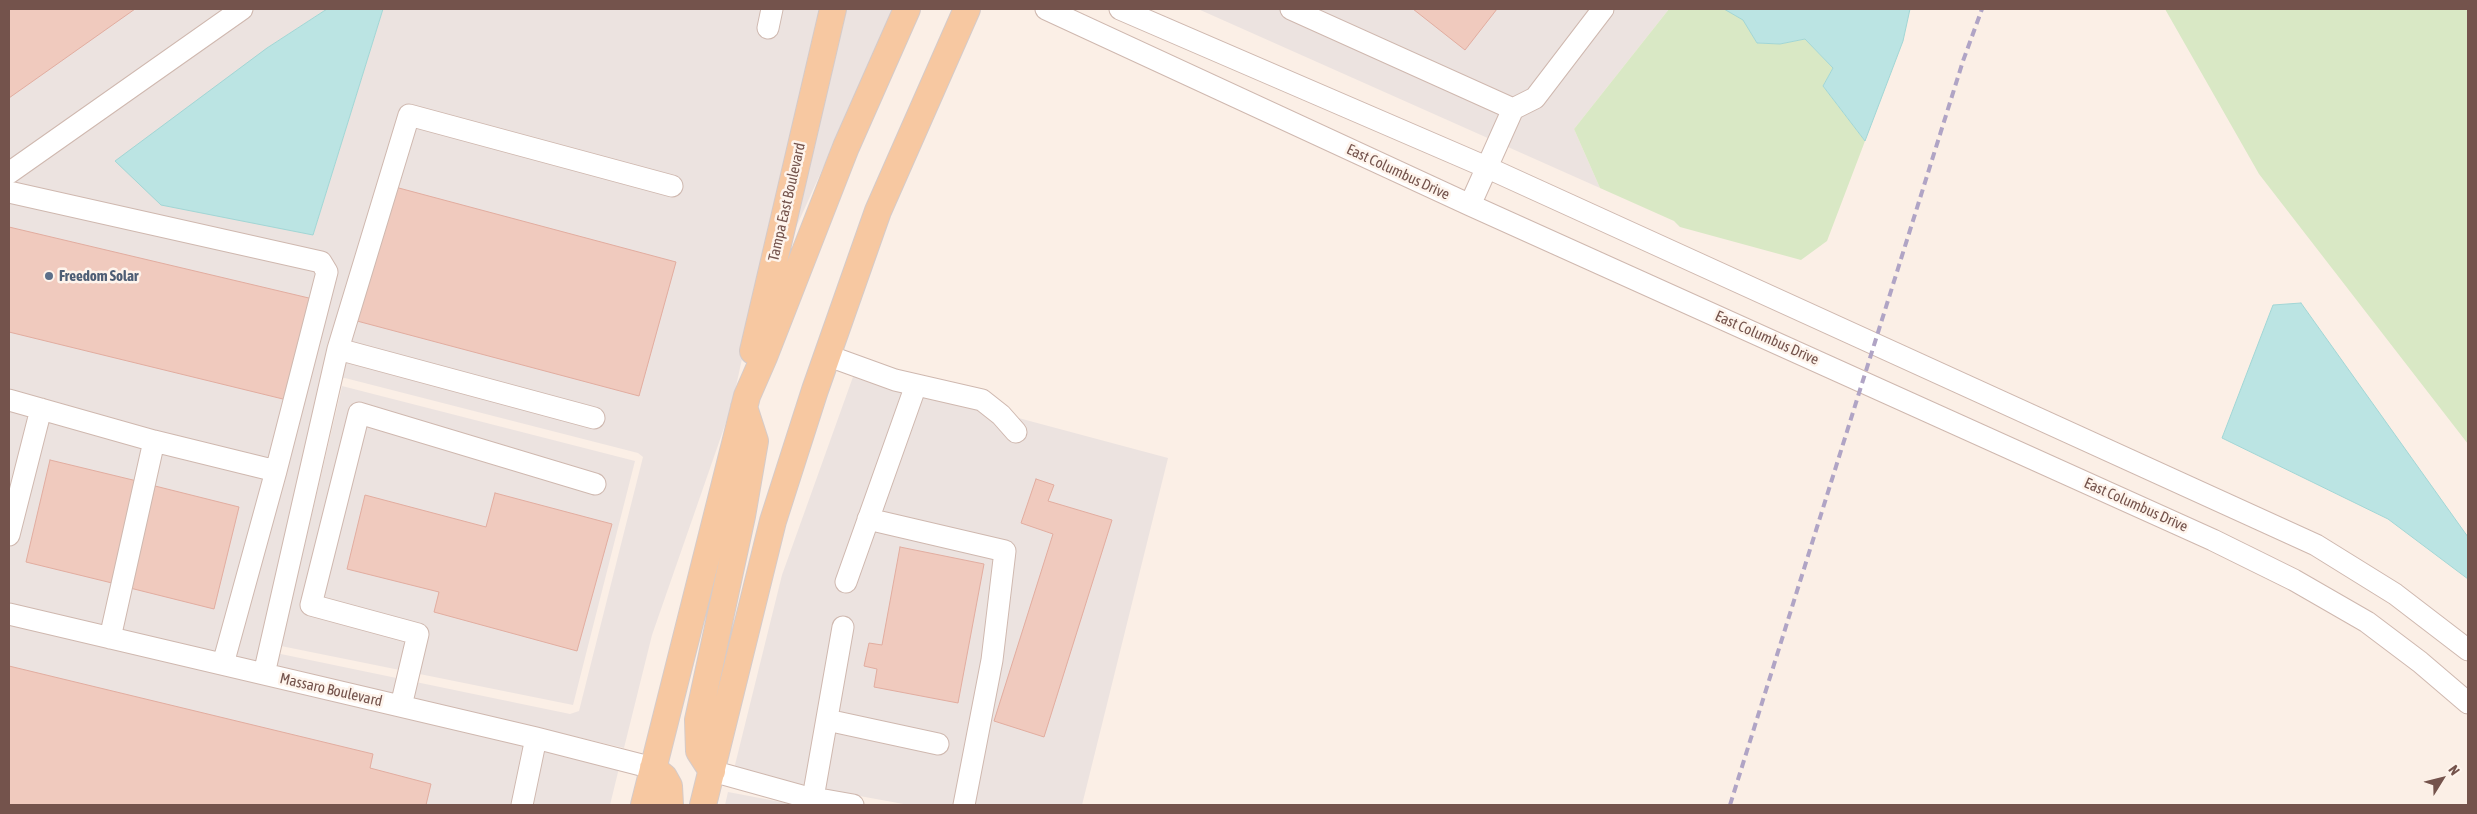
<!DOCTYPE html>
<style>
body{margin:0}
#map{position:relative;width:2477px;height:814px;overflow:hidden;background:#fbefe6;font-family:"Asap Condensed",sans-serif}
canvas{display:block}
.frame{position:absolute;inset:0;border:10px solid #74534c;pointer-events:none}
.north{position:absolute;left:2417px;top:754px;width:50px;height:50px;-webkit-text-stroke:4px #fef4ec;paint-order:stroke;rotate:54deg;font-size:14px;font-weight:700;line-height:20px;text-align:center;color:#74534c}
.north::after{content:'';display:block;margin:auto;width:18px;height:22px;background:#74534c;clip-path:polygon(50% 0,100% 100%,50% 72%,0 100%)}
</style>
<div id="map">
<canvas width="2477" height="814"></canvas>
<div class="frame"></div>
<div class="north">N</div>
</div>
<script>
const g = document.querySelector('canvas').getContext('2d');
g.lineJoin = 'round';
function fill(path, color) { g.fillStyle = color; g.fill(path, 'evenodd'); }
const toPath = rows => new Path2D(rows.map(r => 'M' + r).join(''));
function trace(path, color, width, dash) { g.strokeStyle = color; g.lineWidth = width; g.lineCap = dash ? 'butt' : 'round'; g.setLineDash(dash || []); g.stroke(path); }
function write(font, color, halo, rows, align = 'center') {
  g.font = font + ' "Asap Condensed",sans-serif'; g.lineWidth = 5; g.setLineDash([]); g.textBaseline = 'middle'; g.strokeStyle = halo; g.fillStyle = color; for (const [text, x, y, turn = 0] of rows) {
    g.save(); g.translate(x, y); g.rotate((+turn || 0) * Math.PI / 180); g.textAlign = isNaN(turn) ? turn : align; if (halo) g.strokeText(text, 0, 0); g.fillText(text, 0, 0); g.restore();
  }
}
fill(toPath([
 [9,9,327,9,267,48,313,235,383,9,822,9,761,271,732,405,652,635,624,748,9,603],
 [345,378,638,453,643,457,579,711,570,714,276,653,339,379],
 [843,9,895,9,793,234],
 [1198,9,1669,9,1574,129,1600,188],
 [854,374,1168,458,1082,805,909,805,733,773,782,575],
 [342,386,635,461,573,705,281,646],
 [9,624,619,768,610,805,9,805],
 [728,792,797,805,725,805]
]), '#ece3e0');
fill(toPath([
 [1669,9,1724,9,1743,19,1757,43,1780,44,1805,39,1833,68,1823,86,1865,141,1827,241,1801,260,1680,227,1674,221,1600,188,1574,129],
 [2165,9,2468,9,2468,444,2259,174]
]), '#d9e8c5');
const water = toPath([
 [327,9,383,9,313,235,161,205,115,161,267,48,327,9],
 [1724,9,1910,9,1903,41,1865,141,1823,86,1833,68,1805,39,1780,44,1757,43,1743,20,1724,9],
 [2301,303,2468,537,2468,579,2388,519,2222,438,2273,305,2301,303]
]);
fill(water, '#bbe4e3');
trace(water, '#a2d6d5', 1);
const building = toPath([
 [9,9,135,9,9,98,9,9],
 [1413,9,1497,9,1465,50,1413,9],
 [395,187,676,262,639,396,357,321,395,187],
 [9,227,313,299,287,400,9,332,9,227],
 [50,460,137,481,112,583,26,562,50,460],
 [1036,479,1054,485,1048,501,1112,520,1044,737,994,721,1053,534,1021,523,1036,479],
 [155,486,239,507,214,609,130,588,155,486],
 [495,493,612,524,577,651,434,612,439,592,347,569,365,495,486,527,495,493],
 [900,547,984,564,958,703,874,687,877,669,864,666,869,643,882,645,900,547],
 [9,666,373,754,370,768,431,784,426,805,9,805,9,666]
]);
fill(building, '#f0cabe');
trace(building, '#e2ada0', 1);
const minor = toPath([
 [1046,9,1470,205,2213,540,2294,580,2367,622,2420,662,2468,703],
 [1120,9,1486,167,2316,545,2395,594,2468,650],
 [1291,9,1513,109,1470,205],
 [768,28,772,9],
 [1513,109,1535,98,1603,9],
 [9,173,242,9],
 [9,192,321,262,327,272,276,471],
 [338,349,409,115,672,186],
 [826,355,895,380,982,400,1001,415,1016,432],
 [9,400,154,441,276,471,223,664],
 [868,519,1005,551,992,660,964,805],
 [9,535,41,409],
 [846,582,916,385],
 [9,614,536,738,653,768],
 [110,638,154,441],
 [264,674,338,349,594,418],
 [401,706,418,634,311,605,359,413,595,484],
 [827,720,938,744],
 [712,771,802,796,853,805],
 [813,798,843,627],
 [522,805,536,738]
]);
const major = toPath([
 [753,351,833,9],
 [653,768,664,777,669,786,670,805],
 [712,771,699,751,698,720,742,516,755,441,744,407],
 [644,805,747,396,764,357,846,147,907,9],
 [703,805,773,521,815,390,878,211,967,9]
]);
trace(minor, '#cfb8af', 23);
trace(major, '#d5cbc9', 28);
trace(minor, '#fff', 21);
trace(major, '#f7c8a1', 26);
trace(toPath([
 [1730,805,1963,61,1982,9]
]), '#b0a4c5', 4, [8, 5]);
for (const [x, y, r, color] of [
 [49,276,5,"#5c6f8a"]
]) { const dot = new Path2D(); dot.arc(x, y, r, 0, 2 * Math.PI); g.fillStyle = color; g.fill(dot); trace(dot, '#fef4ec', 2); }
write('15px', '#74534c', '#fef4ec', [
 ["East Columbus Drive",1398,172,25],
 ["Tampa East Boulevard",787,202,-77],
 ["East Columbus Drive",1767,338,24],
 ["East Columbus Drive",2136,505,24],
 ["Massaro Boulevard",331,690,13]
]);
write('bold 15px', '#4e5e75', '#fef4ec', [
 ["Freedom Solar",59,276]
], 'left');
</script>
